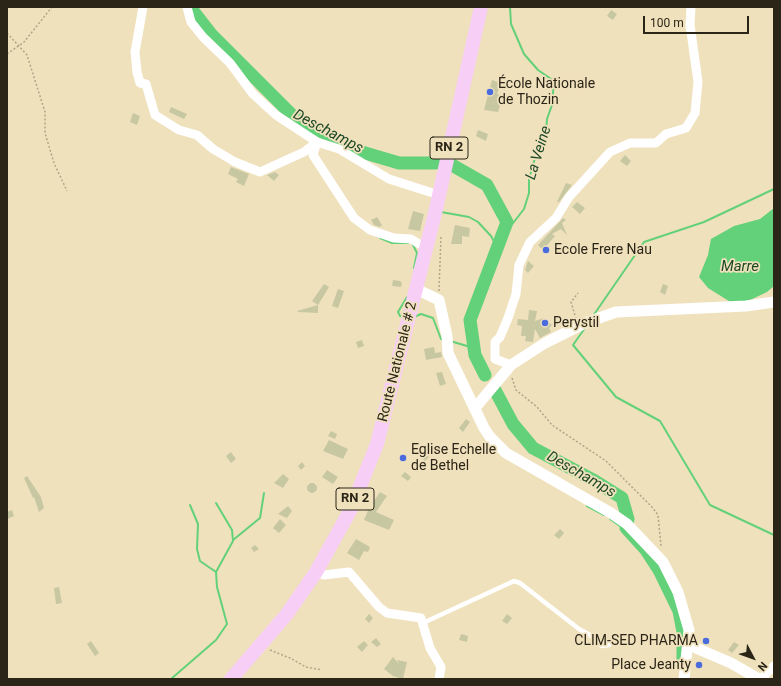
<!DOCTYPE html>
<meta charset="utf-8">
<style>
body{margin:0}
#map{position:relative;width:781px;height:686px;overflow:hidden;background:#f0e1bd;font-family:Roboto,sans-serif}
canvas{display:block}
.frame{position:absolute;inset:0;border:8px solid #2b2518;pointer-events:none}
.north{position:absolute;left:733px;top:638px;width:40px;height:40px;-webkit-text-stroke:3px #f0e1bd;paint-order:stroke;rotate:131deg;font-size:11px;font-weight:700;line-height:16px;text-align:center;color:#2b2518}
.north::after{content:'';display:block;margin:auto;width:14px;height:18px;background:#2b2518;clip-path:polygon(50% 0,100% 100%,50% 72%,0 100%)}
.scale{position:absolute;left:643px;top:16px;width:106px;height:18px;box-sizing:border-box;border:2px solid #2b2518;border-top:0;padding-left:5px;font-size:12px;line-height:14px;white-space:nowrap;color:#2b2518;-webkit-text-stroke:3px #f0e1bd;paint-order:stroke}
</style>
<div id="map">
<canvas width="781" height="686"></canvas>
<div class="frame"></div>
<div class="north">N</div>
<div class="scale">100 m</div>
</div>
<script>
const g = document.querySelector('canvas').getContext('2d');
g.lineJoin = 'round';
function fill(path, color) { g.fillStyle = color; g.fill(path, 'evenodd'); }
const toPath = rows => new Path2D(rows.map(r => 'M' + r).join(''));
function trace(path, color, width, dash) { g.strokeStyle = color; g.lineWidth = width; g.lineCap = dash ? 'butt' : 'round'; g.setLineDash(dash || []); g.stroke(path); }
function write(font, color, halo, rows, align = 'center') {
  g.font = font + ' Roboto,sans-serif'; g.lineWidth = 3.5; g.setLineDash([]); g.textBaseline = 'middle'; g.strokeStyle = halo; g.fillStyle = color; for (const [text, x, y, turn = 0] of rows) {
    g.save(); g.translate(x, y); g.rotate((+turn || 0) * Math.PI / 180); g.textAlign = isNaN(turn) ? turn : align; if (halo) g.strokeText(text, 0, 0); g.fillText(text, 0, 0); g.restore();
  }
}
fill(toPath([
 [774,208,774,286,767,292,746,302,732,303,708,288,699,277,708,255,711,239,734,226,760,219]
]), '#63d179');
trace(toPath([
 [441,212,469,217,478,222,491,236,498,249],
 [503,236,524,209,529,193,529,179,535,158,540,151,539,143,546,132,547,119,552,105,554,81,538,70,524,54,511,24,510,7],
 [380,238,392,243,408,243],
 [412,243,417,253,414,268],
 [593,316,644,242,704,222,774,189],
 [404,317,400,316,398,312,407,297],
 [414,317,421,314,433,318,441,339,444,340],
 [585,328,573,345,616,397,660,421,710,505,774,535],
 [450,341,474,348],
 [190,505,198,524,197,549,200,561,216,572],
 [587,506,604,515],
 [610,519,627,531],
 [233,540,260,518,264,493],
 [171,679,216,640,227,624,217,587,216,572,233,541,232,530,216,503]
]), '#63d179', 2);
trace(toPath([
 [190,7,211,34,293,116,355,150,399,163,436,163],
 [452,165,487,185,507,222,470,320,475,355,485,375],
 [495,390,513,424,533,448,595,481,622,498,628,519,626,528,646,550,659,570,679,611,683,632,683,660]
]), '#63d179', 13);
fill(toPath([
 [611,10,617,14,613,20,607,16],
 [492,80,501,83,497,94,503,96,498,112,484,110],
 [171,107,187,114,184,119,169,112],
 [133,113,140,116,137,125,130,122],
 [478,130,488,134,486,141,476,136],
 [625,155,631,161,627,166,620,161],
 [231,167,249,174,244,186,236,182,238,179,228,174],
 [275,172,279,175,274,181,267,175],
 [566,183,572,185,559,202,557,202],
 [577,202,585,208,580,214,572,207],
 [413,211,424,214,420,231,408,229],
 [377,217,382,225,380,227,374,225,371,220],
 [563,218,566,220,562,223,567,235,561,229,552,234,555,236,543,250,538,245],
 [455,225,470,228,469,237,462,236,462,244,451,244],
 [528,261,534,266,528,273,525,270],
 [393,280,400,281,402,283,401,287,392,286],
 [324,284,329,287,318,305,312,301],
 [663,284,668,286,665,295,660,292],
 [338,289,344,291,338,308,332,306],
 [318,305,318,313,298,312,297,311],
 [529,310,537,311,535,321,544,318,552,325,549,328,551,332,540,338,535,329,533,342,525,341,526,336,521,336,522,326,517,325,518,319,528,320],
 [362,340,364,346,358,348,356,342],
 [434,347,435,353,441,352,442,357,426,360,424,349],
 [442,372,446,384,440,386,436,373],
 [466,419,470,422,463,432,459,428],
 [331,431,337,434,335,439,328,436],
 [329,440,348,449,343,459,323,451],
 [231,452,236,459,231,463,226,456],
 [423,452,429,457,425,461,420,456],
 [302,462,305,466,301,470,298,466],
 [327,470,338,477,333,484,322,477],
 [405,472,411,477,408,481,401,476],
 [283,474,289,479,283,488,274,483],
 [27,476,41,497,44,508,39,512,34,497,33,498,24,478],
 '307 488a5 5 0 1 1 10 0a5 5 0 1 1-10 0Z',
 [380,492,387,496,376,512,394,520,389,530,364,520,369,508],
 [288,506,292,511,287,518,278,514],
 [12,510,14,516,7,519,7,512],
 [280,519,286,525,279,533,273,528],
 [560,529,564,533,559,539,554,535],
 [356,539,370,547,368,552,364,551,359,560,347,553],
 [255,545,259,549,254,552,251,548],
 [59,587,62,603,56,604,54,588],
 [369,614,373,618,369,623,365,619],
 [507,614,512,618,507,624,502,621],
 [461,634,468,636,467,642,459,640],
 [376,638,381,644,377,647,371,642],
 [91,641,99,653,95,656,87,644],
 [364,641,368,645,362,652,357,647],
 [734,642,739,645,732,653,728,650],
 [393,657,399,664,397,660,407,662,403,679,393,676,384,669]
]), '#c7c7a2');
trace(toPath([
 [7,33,27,55,45,112,45,133,54,163,67,191],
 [7,54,24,42,52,7],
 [439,291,441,236],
 [576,319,571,302,578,293],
 [512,378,516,390,537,407,552,425,606,461,652,507,658,515,661,546],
 [270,650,290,658,306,667,322,670]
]), '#b1a588', 1.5, [2, 2]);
trace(toPath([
 [423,623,514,581,520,583,579,629,590,635,602,646,609,645]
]), '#fff', 4.5);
trace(toPath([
 [143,7,135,52,137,72,140,83,146,84,155,115,179,130,197,135,213,149,235,162,260,172,304,152,317,142,313,155,354,218,370,230,394,238,411,239,426,248],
 [187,7,191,22,203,37,230,63,253,94,276,115,317,142,339,149,389,179,439,195],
 [511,365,495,359,495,342,500,337,508,318,516,294,519,265,530,242,556,218,569,197,610,152,630,143,656,143,666,134,686,128,695,113,698,82,690,25,691,7],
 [316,572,324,575,349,572,379,607,387,613,421,618,430,648,441,667,439,679],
 [761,679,774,666]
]), '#fff', 9);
trace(toPath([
 [416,289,439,300,447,336,448,353,484,428,490,437,506,453,611,513,627,524,663,562,678,592,689,630,684,679],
 [475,408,511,365,545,343,585,323,616,312,746,306,774,302],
 [689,645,731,663,759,679]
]), '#fff', 11);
trace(toPath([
 [231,679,287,614,316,572,351,509,377,444,436,209,481,7]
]), '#f7cef5', 14);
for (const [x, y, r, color] of [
 [490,92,4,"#496bde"],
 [546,250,4,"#496bde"],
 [545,323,4,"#496bde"],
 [403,458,4,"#496bde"],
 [706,641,4,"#496bde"],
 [699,665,4,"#496bde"]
]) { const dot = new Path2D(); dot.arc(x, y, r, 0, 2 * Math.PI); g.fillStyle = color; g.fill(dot); trace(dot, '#f0e1bd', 1.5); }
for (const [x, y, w] of [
 [449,148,38],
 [355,499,38]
]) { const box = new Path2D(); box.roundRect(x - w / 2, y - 11, w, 22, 3); g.fillStyle = '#f0e1bd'; g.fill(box); trace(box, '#2b2518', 1); }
write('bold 13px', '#2b2518', null, [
 ["RN 2",449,148],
 ["RN 2",355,499]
]);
write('14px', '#2b2518', '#f0e1bd', [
 ["École Nationale",498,84],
 ["de Thozin",498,100],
 ["Ecole Frere Nau",554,250],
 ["Perystil",553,323],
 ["Eglise Echelle",411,450],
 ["de Bethel",411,466],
 ["CLIM-SED PHARMA",698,641,"right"],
 ["Place Jeanty",691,665,"right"]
], 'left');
write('14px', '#2b2518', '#f0e1bd', [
 ["Route Nationale # 2",398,362,-76]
]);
write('italic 15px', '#1e4926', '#f0e1bd', [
 ["Deschamps",328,132,28],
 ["La Veine",539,153,-73],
 ["Marre",740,267],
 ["Deschamps",581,475,30]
]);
</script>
